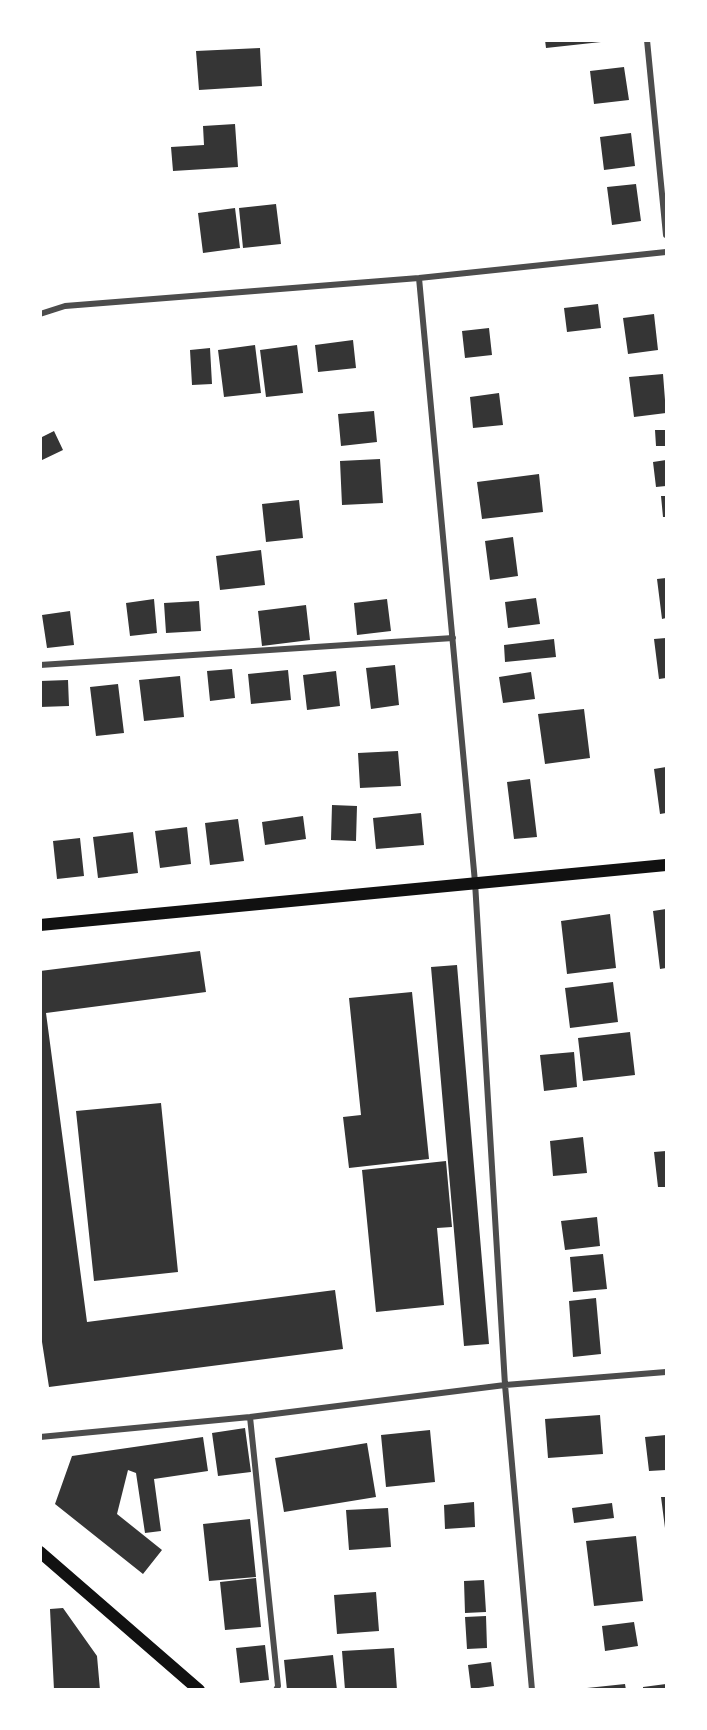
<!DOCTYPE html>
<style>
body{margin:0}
#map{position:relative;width:707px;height:1730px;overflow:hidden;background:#fff;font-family:Spectral,serif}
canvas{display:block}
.frame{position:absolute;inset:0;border:42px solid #fff;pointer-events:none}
</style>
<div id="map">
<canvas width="707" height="1730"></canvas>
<div class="frame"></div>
</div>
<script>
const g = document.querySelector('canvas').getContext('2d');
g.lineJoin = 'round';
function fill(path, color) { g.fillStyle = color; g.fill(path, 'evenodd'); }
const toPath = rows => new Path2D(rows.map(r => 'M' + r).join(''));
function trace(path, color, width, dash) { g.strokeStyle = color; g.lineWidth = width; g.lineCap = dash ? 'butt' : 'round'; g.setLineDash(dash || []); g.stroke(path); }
fill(toPath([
 [545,40,600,40,601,42,546,48],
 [260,48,262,86,199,90,196,51],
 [624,67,629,100,594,104,590,71],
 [235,124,238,167,173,171,171,147,204,145,203,126],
 [631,133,635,166,604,170,600,137],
 [636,184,641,221,612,225,607,187],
 [276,204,281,244,243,248,239,208],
 [235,208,240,248,203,253,198,213],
 [598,304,601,328,567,332,564,308],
 [654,314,658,350,628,354,623,318],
 [489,328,492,355,465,358,462,331],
 [353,340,356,368,318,372,315,345],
 [255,345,261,393,224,397,218,350],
 [297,345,303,393,266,397,260,350],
 [210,348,212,384,192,385,190,350],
 [663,374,666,413,634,417,629,377],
 [499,393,503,425,473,428,470,397],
 [374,411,377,442,341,446,338,414],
 [655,430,666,430,666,446,656,446],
 [54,431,63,450,40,461,40,438],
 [380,459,383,503,342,505,340,461],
 [666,460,666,486,656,487,653,462],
 [539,474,543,512,482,519,477,482],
 [661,496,666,496,666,517,663,517],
 [299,500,303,538,266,542,262,504],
 [513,537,518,576,490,580,485,541],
 [261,550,265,585,220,590,216,556],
 [666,578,666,618,662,619,657,579],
 [536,598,540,624,508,628,505,602],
 [154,599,157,633,130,636,126,603],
 [387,599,391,631,357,635,354,603],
 [199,601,201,631,166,633,164,603],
 [306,605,310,640,262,646,258,611],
 [70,611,74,645,47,648,42,615],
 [666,638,666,678,659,679,654,639],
 [554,639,556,657,505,662,504,645],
 [395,665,399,705,371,709,366,668],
 [232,669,235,698,210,701,207,671],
 [288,670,291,700,251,704,248,674],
 [336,671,340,706,307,710,303,675],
 [531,672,535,699,503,703,499,677],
 [180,676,184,717,144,721,139,680],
 [68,680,69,706,40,707,40,681],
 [118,684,124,733,96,736,90,687],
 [584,709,590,758,545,764,538,714],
 [398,751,401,786,360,788,358,753],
 [666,767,666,813,660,814,654,769],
 [530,779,537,837,514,839,507,782],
 [332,805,357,806,356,841,331,840],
 [421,813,424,845,376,849,373,818],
 [303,816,306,839,265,845,262,822],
 [238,819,244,861,210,865,205,823],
 [187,827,191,864,160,868,155,831],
 [133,832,138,873,98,878,93,837],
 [80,838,84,876,57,879,53,841],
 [666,909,666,968,660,969,653,911],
 [610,914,616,968,567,974,561,921],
 [200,951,206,992,46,1013,87,1322,335,1290,343,1349,49,1387,40,1329,40,971],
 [457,965,489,1344,464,1346,431,967],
 [613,982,618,1022,570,1028,565,988],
 [412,992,429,1159,349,1168,343,1117,361,1115,349,998],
 [630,1032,635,1075,583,1081,578,1038],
 [574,1052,577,1087,544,1091,540,1055],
 [161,1103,178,1272,94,1281,76,1111],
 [583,1137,587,1173,553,1176,550,1141],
 [666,1151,666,1187,658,1187,654,1152],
 [446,1161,452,1227,437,1228,444,1305,376,1312,362,1170],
 [597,1217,600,1246,565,1250,561,1221],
 [603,1254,607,1289,573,1292,570,1257],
 [596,1298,601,1354,573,1357,569,1301],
 [600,1415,603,1454,548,1458,545,1419],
 [245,1428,251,1472,218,1476,212,1433],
 [430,1430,435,1482,386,1487,381,1435],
 [666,1435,666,1470,649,1471,645,1437],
 [203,1437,208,1471,154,1479,161,1531,145,1533,136,1473,128,1470,117,1514,162,1550,143,1574,55,1504,72,1456],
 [367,1443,376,1497,284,1512,275,1458],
 [661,1497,666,1497,666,1528,665,1528],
 [474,1502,475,1527,445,1529,444,1505],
 [612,1503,614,1518,574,1523,572,1508],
 [388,1508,391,1547,349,1550,346,1510],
 [250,1519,256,1577,209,1581,203,1524],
 [636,1536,643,1601,594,1606,586,1541],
 [256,1578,261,1627,225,1630,220,1582],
 [484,1580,486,1612,465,1613,464,1581],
 [376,1592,379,1631,337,1634,334,1595],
 [63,1608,97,1656,100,1690,54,1690,50,1609],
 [486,1616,487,1648,467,1649,465,1617],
 [634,1622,638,1646,605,1651,602,1626],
 [265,1645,269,1680,240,1683,236,1648],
 [394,1648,397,1690,345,1690,342,1651],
 [333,1655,337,1690,287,1690,284,1660],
 [491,1662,494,1686,471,1689,468,1665],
 [625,1684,626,1690,587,1690,587,1688],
 [666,1684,666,1690,643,1690,643,1687]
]), '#353535');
trace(toPath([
 [647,40,666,235],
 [419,278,475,882,505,1385,532,1690],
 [40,314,65,306,419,278,666,252],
 [40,665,453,638],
 [250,1417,278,1686,276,1690],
 [40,1437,250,1417,505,1385,666,1372]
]), '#4c4c4c', 6);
trace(toPath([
 [40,925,666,865],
 [40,1552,199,1690]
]), '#111', 12);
</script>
